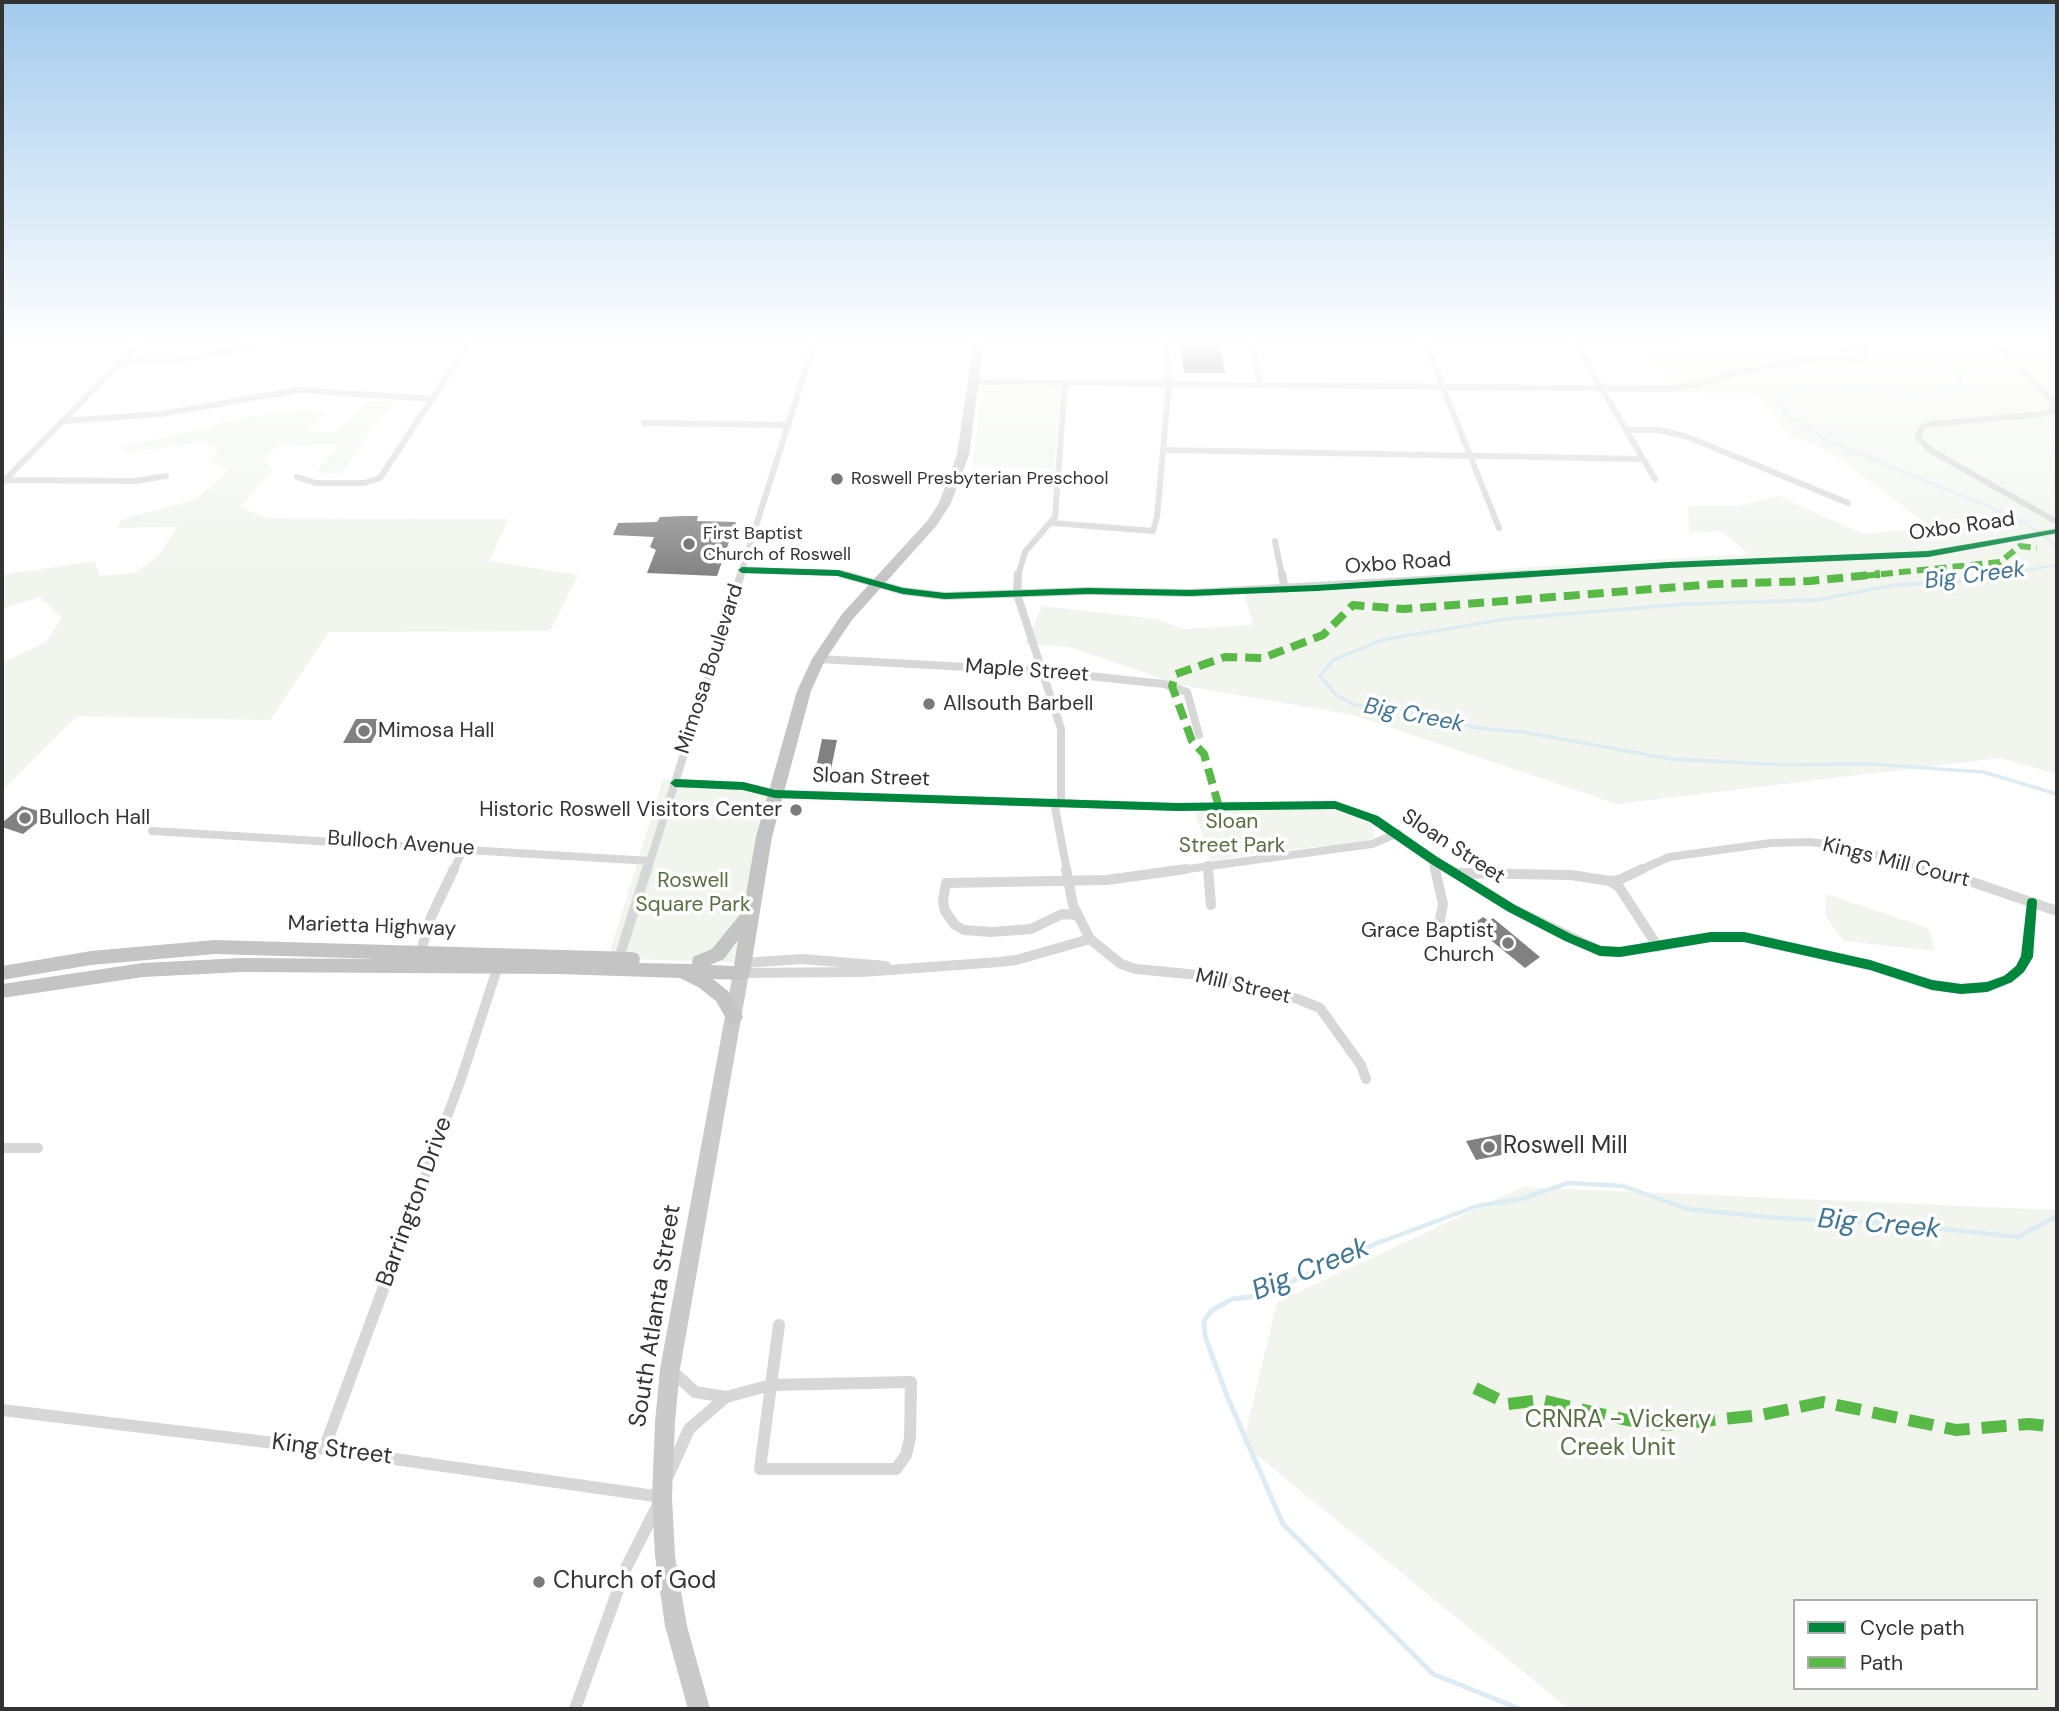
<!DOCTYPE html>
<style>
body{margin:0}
#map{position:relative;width:2059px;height:1711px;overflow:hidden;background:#fff;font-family:"DM Sans",sans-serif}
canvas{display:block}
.frame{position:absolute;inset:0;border:4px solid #333;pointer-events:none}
.legend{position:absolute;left:1793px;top:1599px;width:245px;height:91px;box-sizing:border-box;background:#fff;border:2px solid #adadad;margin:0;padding:9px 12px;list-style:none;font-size:21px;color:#333}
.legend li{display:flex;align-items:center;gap:14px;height:35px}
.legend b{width:35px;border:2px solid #adadad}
</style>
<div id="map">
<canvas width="2059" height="1711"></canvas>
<div class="frame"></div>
<ul class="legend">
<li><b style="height:9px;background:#00873e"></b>Cycle path</li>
<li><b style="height:9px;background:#58b947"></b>Path</li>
</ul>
</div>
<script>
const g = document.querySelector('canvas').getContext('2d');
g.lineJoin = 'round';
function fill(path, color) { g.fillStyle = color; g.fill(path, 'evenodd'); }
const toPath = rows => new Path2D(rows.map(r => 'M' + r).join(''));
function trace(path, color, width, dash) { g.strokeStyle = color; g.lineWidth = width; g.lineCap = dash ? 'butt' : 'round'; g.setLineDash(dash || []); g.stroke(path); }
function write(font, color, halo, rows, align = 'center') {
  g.font = font + ' "DM Sans",sans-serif'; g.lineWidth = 7; g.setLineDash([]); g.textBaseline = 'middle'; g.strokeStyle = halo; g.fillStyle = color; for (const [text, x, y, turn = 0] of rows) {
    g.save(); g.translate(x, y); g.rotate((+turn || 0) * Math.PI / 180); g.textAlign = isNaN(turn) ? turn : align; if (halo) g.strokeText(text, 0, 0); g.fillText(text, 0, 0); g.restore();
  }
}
fill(toPath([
 [1684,340,2057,340,2057,774,2000,758,1617,804,1353,715,1180,685,1070,647,1025,644,1042,606,1156,619,1185,629,1253,625,1243,591,1528,567,1749,554,1722,531,1689,533,1688,506,1739,506,1779,496,1863,534,1931,527,1830,451,1790,436,1757,394,1678,392,1647,350,1690,350],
 [982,387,1061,387,1054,469,972,466],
 [368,401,394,401,366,435,342,474,317,472,340,444,279,445,265,457,272,471,240,507,267,518,509,519,489,561,578,575,550,631,329,632,270,720,77,716,2,791,2,663,46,642,62,618,40,597,2,609,2,575,94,561,100,576,134,573,158,556,178,527,117,528,121,520,196,499,229,471,210,460,218,449,204,442,148,450,125,452,121,447,203,429,227,421,300,410,324,413,307,431,334,433],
 [663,779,775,794,742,963,608,958],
 [1312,808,1353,815,1373,826,1374,837,1368,841,1259,853,1211,862,1195,812],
 [1826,894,1928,928,1935,951,1844,941,1825,915],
 [1523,1187,2057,1210,2057,1709,1569,1709,1243,1444,1277,1302],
 [1795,1601,2036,1601,2036,1688,1795,1688]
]), '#f1f5ed');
trace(toPath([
 [1908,340,1956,371,1961,381,1957,387,1933,393,1907,394,1826,386,1800,388,1783,396,1781,403,1785,413,1830,442,2017,518,2044,535,2057,548],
 [1993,576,2057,565]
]), '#ddebf3', 2.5);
trace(toPath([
 [2004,574,1956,582,1895,585,1816,600,1686,604,1506,619,1382,640,1333,660,1320,676,1336,695,1355,705,1407,710,1478,728,1523,732,1671,759,1785,765,1870,764,1983,772,2057,794]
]), '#ddebf3', 3.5);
trace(toPath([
 [1378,1243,1477,1206,1521,1199,1568,1183,1623,1186,1687,1209,1778,1218,1898,1224,2018,1237,2057,1216]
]), '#ddebf3', 4.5);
trace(toPath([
 [1382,1241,1258,1296,1232,1299,1211,1311,1204,1321,1205,1336,1227,1396,1283,1524,1433,1674,1520,1709]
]), '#ddebf3', 5);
fill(toPath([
 [1180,345,1220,345,1225,373,1184,373],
 [684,516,698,516,697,521,736,522,717,576,647,573,656,550,650,547,654,537,613,535,618,523,657,522,660,517],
 [356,719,384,719,371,743,343,743],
 [822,739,837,740,831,769,816,768],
 [22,806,48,814,23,834,2,827,2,823],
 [1483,917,1489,921,1493,918,1540,957,1525,968,1477,929,1480,926,1476,922],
 [1502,1134,1511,1153,1476,1160,1466,1141]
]), '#818181');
trace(toPath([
 [1251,340,1260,384],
 [1424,340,1499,528],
 [1573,340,1655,479],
 [1991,340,2052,400,2054,410,2043,414,1931,424,1922,427,1918,437,1930,450,2057,522],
 [1852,344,1861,345,1864,349,1863,362,1833,357,1852,344],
 [2,345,6,340],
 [119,363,183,360,277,340],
 [973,382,1668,389,1701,384,1740,371,1833,357],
 [62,421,162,414,298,390,433,399],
 [644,423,789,425],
 [1626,430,1659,430,1688,437,1848,503],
 [1164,450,1643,459],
 [297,477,316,483,364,483,380,478,471,340],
 [4,480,136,481,166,476],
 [2,483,142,340],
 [1053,523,1153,531,1157,517,1169,384,1165,340],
 [1275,541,1282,576],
 [742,570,838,573,848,576],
 [740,576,815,340],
 [1018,576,1025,552,1055,517,1065,383],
 [1505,576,1669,565,1928,554,2057,531]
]), '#d7d7d7', 6);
trace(toPath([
 [842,574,903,591,945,596,1088,591,1190,593,1531,574],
 [1018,574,1017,594,1061,729,1061,802],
 [1282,574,1285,589],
 [819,659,1042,671,1164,684,1187,692,1199,735],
 [675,783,743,786,775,794,1177,807,1335,805,1374,819,1451,871],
 [1054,802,1067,871],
 [152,831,650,861],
 [1432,859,1435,871],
 [1208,865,1208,871],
 [453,871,464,848],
 [647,871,741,574],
 [1173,871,1372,844,1398,833],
 [1638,871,1669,857,1771,843,1809,842,1836,845,1939,871]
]), '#d7d7d7', 8);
trace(toPath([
 [1066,869,1073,905,1090,939,1121,964,1136,969,1209,976,1298,999,1320,1008,1361,1065,1366,1079],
 [1208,869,1211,905],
 [1435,869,1443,904,1438,930],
 [1449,869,1511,908,1600,951,1620,952,1711,937,1744,937,1870,965,1932,985,1961,989,1987,987,2008,979,2020,969,2027,957,2032,902],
 [1934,869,2057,911],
 [1458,873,1571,875,1610,881,1619,887,1658,947],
 [1610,881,1619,880,1642,869],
 [1077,915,1062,914,1031,929,991,932,964,930,955,925,945,911,943,901,946,883,1107,880,1186,869],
 [421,951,431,917,454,869],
 [619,958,647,869],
 [743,963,802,959,886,966],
 [741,973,862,972,999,962,1016,960,1090,939],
 [2,1148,38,1148],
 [400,1243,461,1079,499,963]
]), '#d7d7d7', 10);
trace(toPath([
 [670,1369,695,1392,726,1397,771,1385],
 [911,1382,910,1438,906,1455,896,1469,760,1469,771,1385,911,1382],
 [771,1385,779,1325],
 [2,1410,324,1449,662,1497,626,1568,575,1709],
 [324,1449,401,1241],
 [668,1476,689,1429,726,1397]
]), '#d7d7d7', 12);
fill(toPath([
 [741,967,746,968,749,973,680,1369,675,1422,672,1497,675,1556,687,1626,710,1709,688,1709,665,1626,655,1556,652,1497,655,1422,660,1369,733,973,736,968,741,967]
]), '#cacaca');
fill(toPath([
 [974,340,984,340,969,455,951,503,937,525,852,620,825,660,811,691,772,837,750,973,747,978,741,980,713,979,728,991,743,1017,740,1022,734,1025,728,1022,716,1001,698,987,680,978,558,974,242,972,143,977,2,998,2,984,143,963,242,958,382,959,215,954,91,965,2,980,2,966,91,951,215,940,632,952,638,954,640,959,639,963,692,964,693,957,712,949,743,911,756,837,797,691,812,659,842,614,928,520,939,503,957,455,974,340],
 [738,940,734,966,710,965,724,959,738,940]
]), '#c4c4c4');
trace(toPath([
 [1863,576,2000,562,2020,546,2037,548]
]), '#58b947', 6, [12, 6]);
trace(toPath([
 [1219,807,1204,754,1192,741,1172,686,1176,674,1225,657,1263,658,1323,635,1353,605,1404,609,1715,584,1810,581,1880,574]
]), '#58b947', 8, [16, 8]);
trace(toPath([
 [1475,1388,1508,1404,1541,1400,1627,1420,1666,1425,1761,1415,1823,1402,1956,1430,2029,1424,2057,1427]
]), '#58b947', 12, [25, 12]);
fill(toPath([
 [2057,529,2057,533,1928,557,1669,568,1317,591,1190,596,1088,594,945,599,903,594,838,576,742,573,738,570,742,567,838,570,903,588,945,593,1088,588,1190,590,1317,585,1669,562,1928,551,2057,529],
 [675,779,743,782,775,790,1177,803,1335,801,1378,816,1436,856,1515,905,1573,935,1601,946,1620,947,1711,932,1744,932,1870,960,1932,980,1961,984,1987,982,2004,976,2016,966,2021,956,2027,902,2028,899,2032,898,2036,899,2037,902,2033,957,2024,972,2012,982,1987,992,1961,994,1932,990,1870,970,1744,942,1711,942,1620,957,1600,956,1565,941,1507,911,1428,862,1370,822,1335,809,1177,811,775,798,743,790,675,787,670,783,675,779]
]), '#00873e');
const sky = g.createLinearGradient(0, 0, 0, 580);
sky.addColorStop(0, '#a3caec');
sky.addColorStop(0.59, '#fff');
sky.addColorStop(1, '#ffffff00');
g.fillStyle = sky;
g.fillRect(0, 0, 2059, 580);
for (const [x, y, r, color] of [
 [837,479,7,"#7a7a7a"],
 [689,544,7,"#7a7a7a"],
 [929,704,7,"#7a7a7a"],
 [364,731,7,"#7a7a7a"],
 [796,810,7,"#7a7a7a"],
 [25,818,7,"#7a7a7a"],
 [1508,943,7,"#7a7a7a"],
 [1489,1147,7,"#7a7a7a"],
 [539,1582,7,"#7a7a7a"]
]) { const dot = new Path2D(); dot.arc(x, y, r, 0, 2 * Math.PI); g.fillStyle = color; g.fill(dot); trace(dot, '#fff', 2.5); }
write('18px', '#333', '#fff', [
 ["Roswell Presbyterian Preschool",851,479],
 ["First Baptist",703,534],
 ["Church of Roswell",703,555]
], 'left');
write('21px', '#333', '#fff', [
 ["Oxbo Road",1962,527,-8],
 ["Oxbo Road",1398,564,-4],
 ["Mimosa Boulevard",710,669,-72],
 ["Maple Street",1027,671,4],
 ["Sloan Street",871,778,2],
 ["Bulloch Avenue",401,844,4],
 ["Sloan Street",1453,847,33],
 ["Kings Mill Court",1896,863,14],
 ["Marietta Highway",372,927,2],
 ["Mill Street",1243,987,13]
]);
write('21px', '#333', '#fff', [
 ["Allsouth Barbell",943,704],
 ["Mimosa Hall",378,731],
 ["Historic Roswell Visitors Center",782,810,"right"],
 ["Bulloch Hall",39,818],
 ["Grace Baptist",1494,931,"right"],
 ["Church",1494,955,"right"]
], 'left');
write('21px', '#56703f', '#fff', [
 ["Sloan",1232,822],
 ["Street Park",1232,846],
 ["Roswell",693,881],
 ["Square Park",693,905]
]);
write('italic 23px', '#3f7597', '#fff', [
 ["Big Creek",1975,576,-7],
 ["Big Creek",1414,716,11]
]);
write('24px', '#333', '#fff', [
 ["Roswell Mill",1503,1147],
 ["Church of God",553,1582]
], 'left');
write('24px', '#333', '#fff', [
 ["Barrington Drive",415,1202,-70],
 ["South Atlanta Street",656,1316,-81],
 ["King Street",332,1450,7]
]);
write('24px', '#56703f', '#fff', [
 ["CRNRA - Vickery",1618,1421],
 ["Creek Unit",1618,1449]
]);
write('italic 28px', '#3f7597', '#fff', [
 ["Big Creek",1879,1225,5],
 ["Big Creek",1311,1270,-22]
]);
</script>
